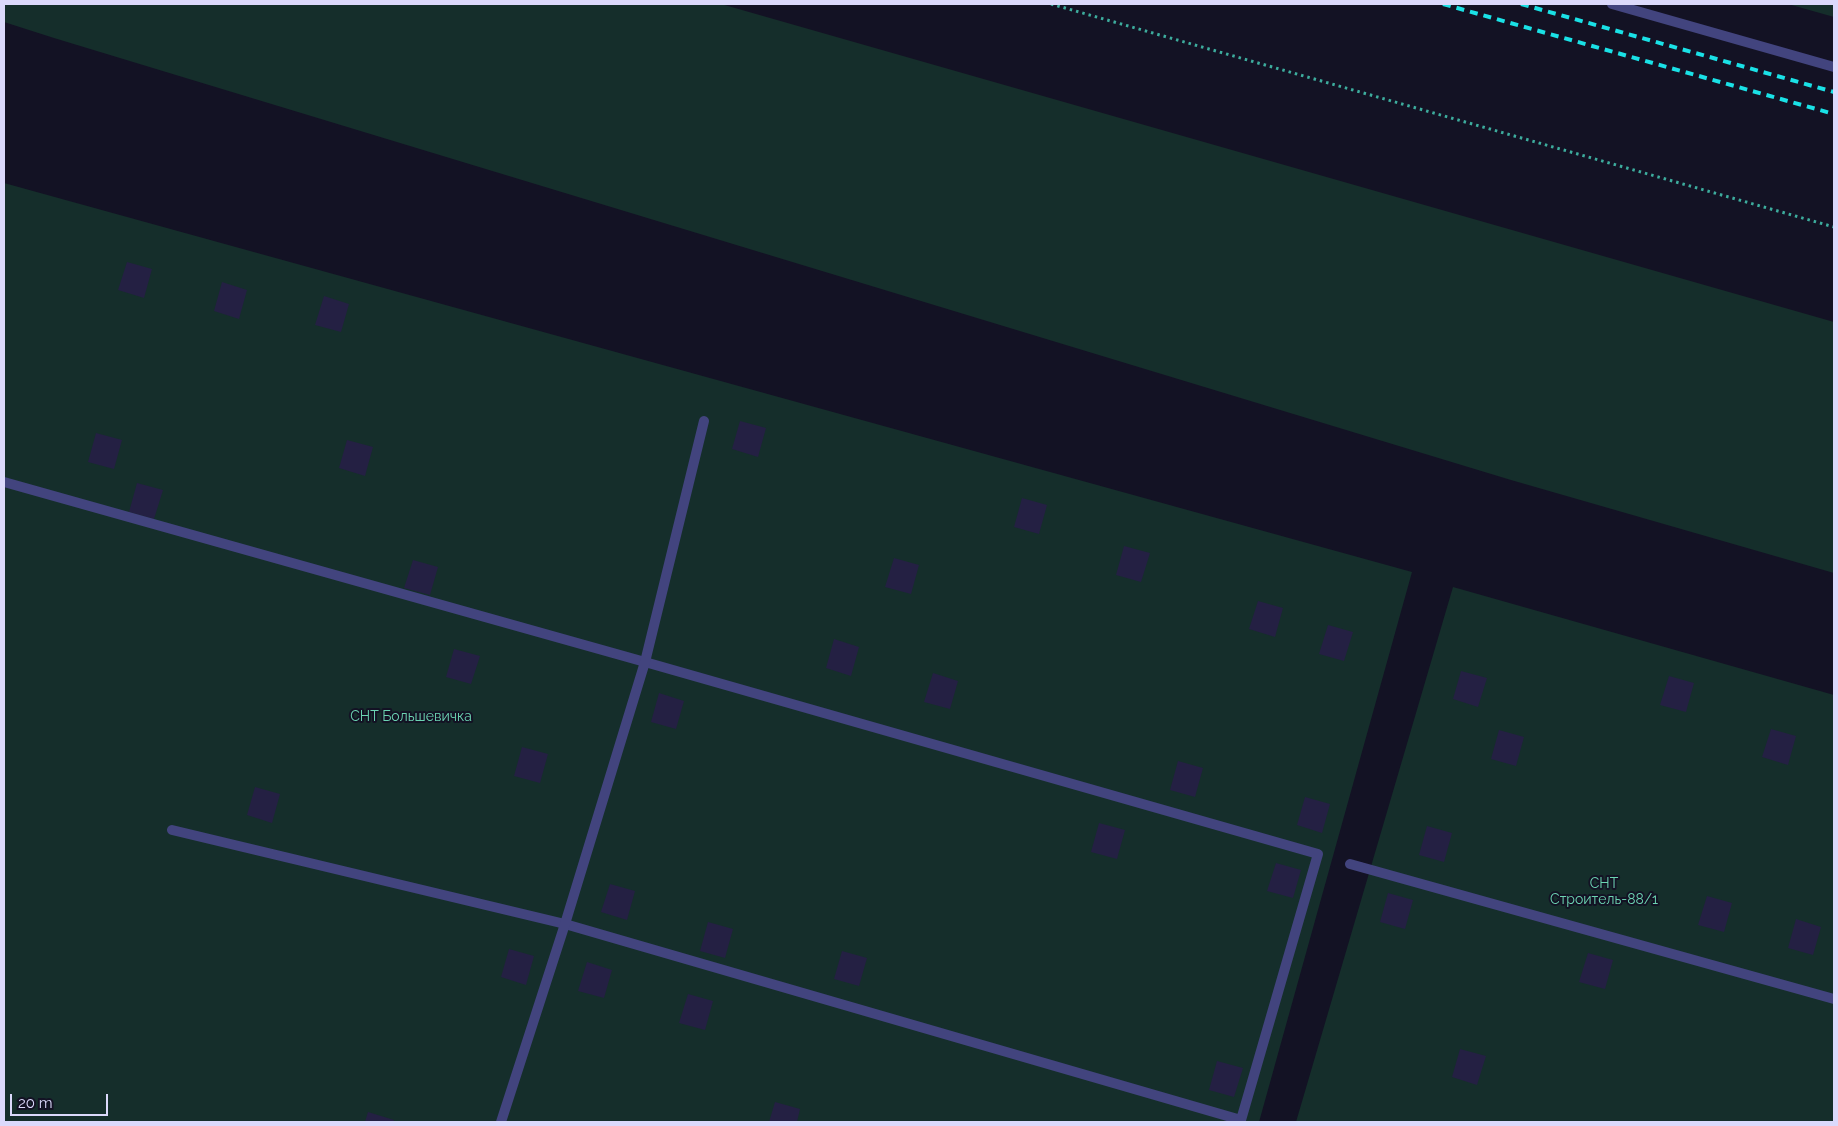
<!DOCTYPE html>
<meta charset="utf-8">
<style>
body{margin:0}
#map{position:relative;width:1838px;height:1126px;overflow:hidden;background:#131224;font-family:Raleway,sans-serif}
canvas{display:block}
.frame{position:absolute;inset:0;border:5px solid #dbd9fb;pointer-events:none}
.scale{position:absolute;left:10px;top:1094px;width:98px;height:22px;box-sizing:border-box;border:2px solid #dbd9fb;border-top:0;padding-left:6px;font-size:15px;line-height:18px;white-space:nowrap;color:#dbd9fb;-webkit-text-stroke:4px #131224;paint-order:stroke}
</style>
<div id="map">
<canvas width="1838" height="1126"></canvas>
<div class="frame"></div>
<div class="scale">20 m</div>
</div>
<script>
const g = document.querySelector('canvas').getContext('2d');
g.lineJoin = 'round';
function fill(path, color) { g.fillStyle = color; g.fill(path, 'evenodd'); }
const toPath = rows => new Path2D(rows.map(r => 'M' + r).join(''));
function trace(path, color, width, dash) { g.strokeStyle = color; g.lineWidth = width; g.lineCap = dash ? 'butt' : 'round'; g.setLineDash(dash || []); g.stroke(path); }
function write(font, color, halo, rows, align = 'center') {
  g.font = font + ' Raleway,sans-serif'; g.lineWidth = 4; g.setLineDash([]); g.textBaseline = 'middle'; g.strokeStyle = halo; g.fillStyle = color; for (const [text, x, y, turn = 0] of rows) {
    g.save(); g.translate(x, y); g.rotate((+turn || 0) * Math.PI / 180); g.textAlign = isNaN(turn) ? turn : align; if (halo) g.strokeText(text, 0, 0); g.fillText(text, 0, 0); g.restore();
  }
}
fill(toPath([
 [4,4,721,4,1834,322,1834,573,1511,480,54,38,4,22],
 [1788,4,1834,4,1834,17],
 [4,183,1412,572,1259,1122,4,1122],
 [1453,587,1834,695,1834,1122,1296,1122]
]), '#152e2b');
fill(toPath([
 [127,262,152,269,144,298,118,290],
 [222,282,247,290,239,319,214,311],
 [324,296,349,304,341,332,315,325],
 [740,421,766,428,758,457,732,449],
 [96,433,122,440,114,469,88,462],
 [347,440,373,447,365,476,339,468],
 [137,483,163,490,154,519,129,512],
 [1022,498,1047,505,1039,534,1014,527],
 [1124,546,1150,553,1141,582,1116,575],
 [894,558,919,565,911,594,885,587],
 [413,560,438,567,430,595,404,588],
 [1258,601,1283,608,1275,637,1249,629],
 [1328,625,1353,632,1344,661,1319,654],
 [834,639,859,647,851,676,826,668],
 [454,649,480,656,471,684,446,677],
 [1461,671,1487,678,1478,707,1453,699],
 [933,673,958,681,950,709,924,702],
 [1669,676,1694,683,1686,712,1660,705],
 [659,693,684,701,676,729,651,722],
 [1771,729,1796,736,1788,765,1762,757],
 [1499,730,1524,737,1516,766,1491,759],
 [522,747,548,754,540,783,514,776],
 [1178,761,1203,768,1195,797,1170,790],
 [255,787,280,794,272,823,247,815],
 [1305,797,1330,804,1322,833,1297,825],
 [1099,823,1125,830,1117,859,1091,852],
 [1427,826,1452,833,1444,862,1419,855],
 [1276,863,1301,870,1293,898,1267,891],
 [610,884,635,891,627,920,601,912],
 [1388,893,1413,900,1405,929,1380,922],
 [1707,896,1732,903,1724,932,1698,925],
 [1796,919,1821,927,1813,955,1788,948],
 [708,922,733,929,725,958,700,951],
 [509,949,534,956,526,985,501,977],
 [842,951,867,958,859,986,834,979],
 [1588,953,1613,960,1605,989,1579,982],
 [587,962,612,970,604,998,578,991],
 [688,994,713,1001,705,1030,679,1023],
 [1460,1049,1486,1056,1477,1085,1452,1077],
 [1217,1061,1243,1068,1234,1097,1209,1090],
 [775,1102,800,1109,797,1122,769,1122],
 [368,1112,394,1120,393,1122,365,1122]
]), '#242043');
trace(toPath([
 [1051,4,1834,227]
]), '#3dac9d', 3, [2.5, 4]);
trace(toPath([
 [1612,4,1834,67],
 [4,482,645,662,1318,854,1241,1120,565,924,172,830],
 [1350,864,1834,999]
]), '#42447e', 10);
trace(toPath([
 [501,1122,565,924,645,662,704,421]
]), '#42447e', 10);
trace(toPath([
 [1443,4,1834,114],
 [1521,4,1834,92]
]), '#1ae1e6', 4, [8, 6]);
write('14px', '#6cd4b2', '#131224', [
 ["СНТ Большевичка",411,717],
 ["СНТ",1604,884],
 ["Строитель-88/1",1604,900]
]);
</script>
